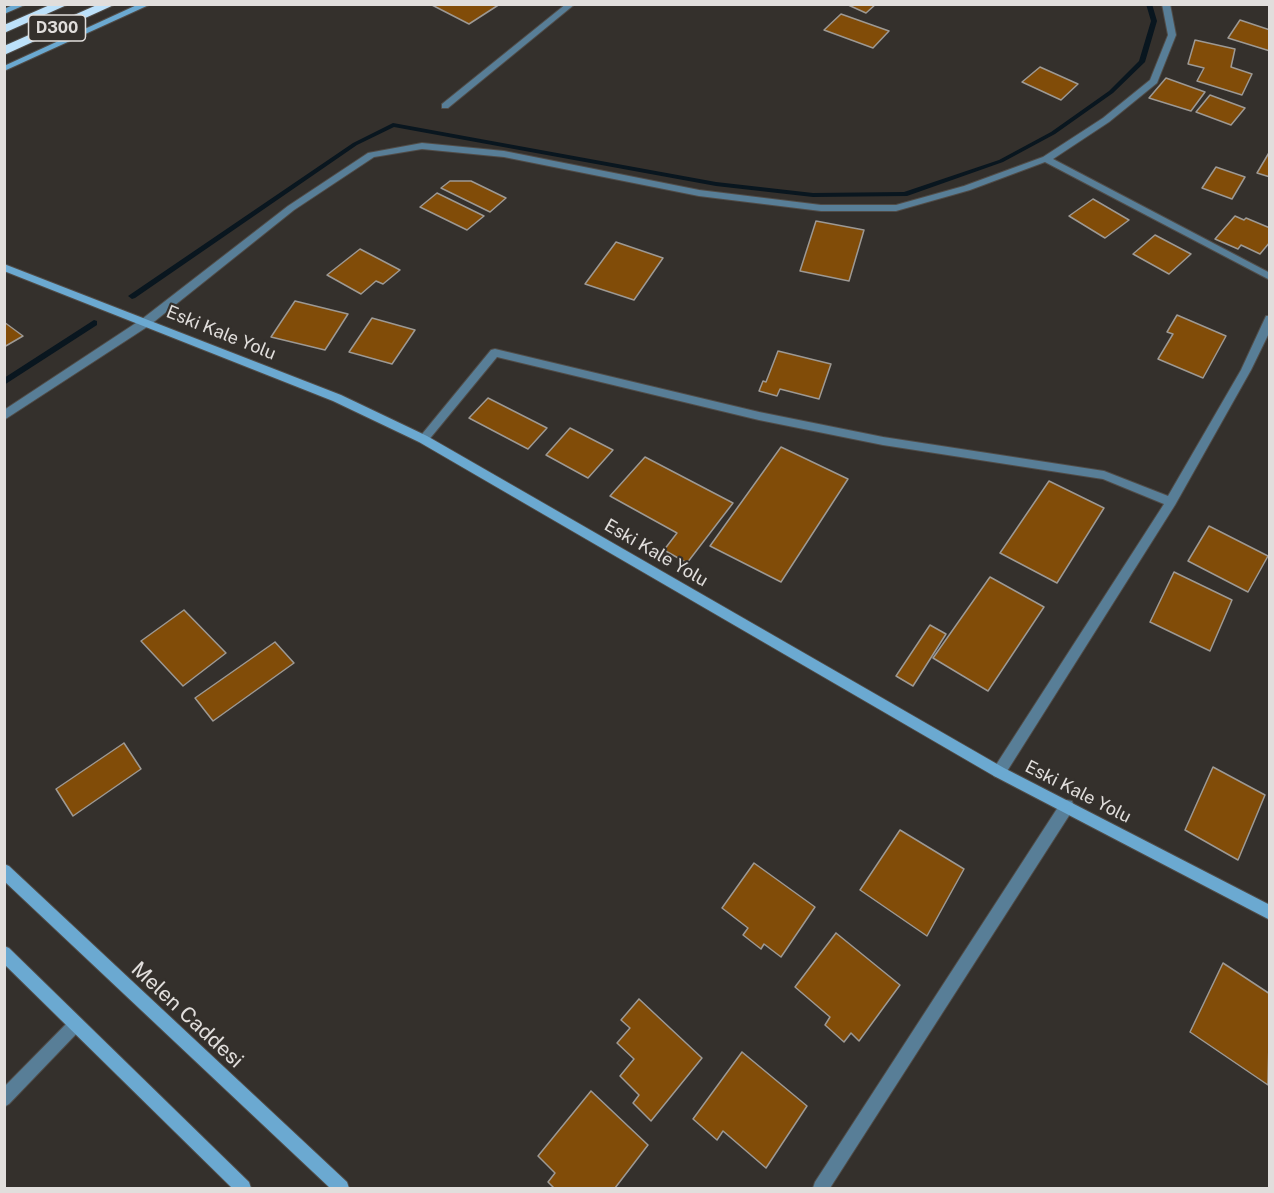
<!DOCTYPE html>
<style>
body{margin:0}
#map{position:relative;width:1274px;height:1193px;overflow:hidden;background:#34302c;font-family:"Public Sans",sans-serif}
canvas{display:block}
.frame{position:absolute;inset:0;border:6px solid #e1dedc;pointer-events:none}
</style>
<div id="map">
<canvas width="1274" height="1193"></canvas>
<div class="frame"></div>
</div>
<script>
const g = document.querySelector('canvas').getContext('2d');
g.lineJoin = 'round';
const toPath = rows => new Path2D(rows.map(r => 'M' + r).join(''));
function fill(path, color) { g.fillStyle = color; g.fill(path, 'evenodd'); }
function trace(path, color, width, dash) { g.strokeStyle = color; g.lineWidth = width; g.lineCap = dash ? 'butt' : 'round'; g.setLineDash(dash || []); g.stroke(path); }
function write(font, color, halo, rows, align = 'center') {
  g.font = font + ' "Public Sans",sans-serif'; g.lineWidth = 4.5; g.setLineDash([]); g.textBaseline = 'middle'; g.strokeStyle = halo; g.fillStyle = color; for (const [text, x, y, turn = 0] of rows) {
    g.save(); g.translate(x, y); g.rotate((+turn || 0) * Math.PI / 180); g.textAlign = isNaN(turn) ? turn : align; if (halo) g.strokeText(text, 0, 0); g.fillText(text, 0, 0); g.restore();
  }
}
fill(toPath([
 [1146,4,1152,4,1157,21,1145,62,1113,93,1055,134,1003,162,907,196,813,197,716,186,394,127,357,145,135,298,132,299,128,296,353,143,393,123,716,182,813,193,904,192,999,160,1051,132,1109,91,1139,61,1151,21,1146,4],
 [94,320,97,321,97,325,4,385,4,378,94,320]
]), '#09161f');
const building = toPath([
 [430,4,500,4,469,24,430,4],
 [846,4,876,4,866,13,846,4],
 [841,14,889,31,873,48,824,30,841,14],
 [1240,20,1270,30,1270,51,1228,38,1240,20],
 [1195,40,1235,49,1231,67,1252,74,1242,95,1197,81,1204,68,1188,64,1195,40],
 [1040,67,1078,84,1061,100,1022,82,1040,67],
 [1166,78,1205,92,1191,111,1149,98,1166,78],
 [1210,95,1245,108,1231,125,1196,112,1210,95],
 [1270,151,1270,177,1257,173,1270,151],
 [1216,167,1245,177,1232,199,1202,188,1216,167],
 [450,181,471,181,506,198,490,212,441,188,450,181],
 [437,193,484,216,467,230,420,207,437,193],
 [1093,199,1129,220,1105,238,1069,216,1093,199],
 [1235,216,1244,220,1246,218,1270,228,1270,242,1260,254,1241,245,1238,249,1215,239,1235,216],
 [816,221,864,230,849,281,800,271,816,221],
 [1155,235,1191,254,1169,274,1133,254,1155,235],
 [616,242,663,258,634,300,585,284,616,242],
 [360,249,400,270,383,284,376,281,361,294,327,275,360,249],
 [295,301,348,314,325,350,271,337,295,301],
 [1177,315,1226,336,1203,378,1158,359,1173,334,1167,332,1177,315],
 [372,318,415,330,392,364,349,352,372,318],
 [4,322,23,336,4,347,4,322],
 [778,351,831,364,819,399,780,389,777,396,759,391,763,381,766,382,778,351],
 [488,398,547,428,528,449,469,418,488,398],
 [570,428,613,450,588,478,546,455,570,428],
 [781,447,848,479,781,582,710,546,781,447],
 [645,457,733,503,687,563,664,550,677,533,610,496,645,457],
 [1049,481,1104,508,1057,583,1000,553,1049,481],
 [1209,526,1268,556,1248,592,1188,561,1209,526],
 [1174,572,1232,600,1210,651,1150,622,1174,572],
 [990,577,1044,607,988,691,933,658,990,577],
 [184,610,226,653,183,686,141,641,184,610],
 [930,625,946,634,913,686,896,676,930,625],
 [275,642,294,663,213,721,195,698,275,642],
 [124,743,141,769,73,816,56,789,124,743],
 [1213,767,1265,795,1238,860,1185,830,1213,767],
 [900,830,964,869,927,936,860,890,900,830],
 [754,863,815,907,781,957,764,944,761,949,743,935,748,928,722,908,754,863],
 [836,933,900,985,859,1041,851,1033,844,1042,825,1025,830,1017,795,987,836,933],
 [1223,963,1270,994,1268,1085,1190,1032,1223,963],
 [639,999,702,1058,651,1121,633,1103,639,1095,620,1076,634,1059,617,1043,630,1028,621,1020,639,999],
 [742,1052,807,1106,766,1168,723,1131,717,1140,693,1119,742,1052],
 [591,1091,648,1145,615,1188,554,1188,548,1182,555,1173,538,1156,591,1091]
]);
fill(building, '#814c08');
trace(building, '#9d9994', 1.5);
const street = toPath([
 [566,4,575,4,448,108,442,108,442,104,566,4],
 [1162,4,1170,4,1176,35,1157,83,1109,122,1053,159,1270,273,1270,280,1045,162,970,190,896,211,821,211,699,196,504,157,422,149,374,157,294,210,150,325,4,420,4,410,142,319,288,206,368,153,422,143,504,151,699,190,821,205,896,205,964,186,1043,157,1103,118,1150,80,1168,35,1162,4],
 [1266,316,1270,316,1270,331,1251,370,1175,505,1004,776,999,778,994,776,992,772,994,768,1164,504,1103,479,883,445,759,420,497,357,427,442,419,442,418,439,491,350,495,349,759,412,883,437,1104,471,1168,496,1241,370,1266,316],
 [1067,800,1072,801,1074,806,1072,811,830,1188,813,1188,815,1182,1062,801,1067,800],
 [76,1016,81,1019,84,1024,81,1029,9,1104,4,1107,4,1087,71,1019,76,1016]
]);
const secondary = toPath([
 [15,4,27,4,4,14,4,9,15,4],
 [139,4,151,4,4,71,4,66,139,4],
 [4,264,341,395,427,436,1004,768,1270,905,1270,920,994,776,419,442,333,401,4,271,4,264],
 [4,864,9,866,347,1182,349,1188,330,1188,4,881,4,864],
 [4,946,9,948,249,1182,251,1188,232,1188,4,964,4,946]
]);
const highway = toPath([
 [52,4,69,4,4,33,4,25,52,4],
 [99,4,116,4,4,55,4,46,99,4]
]);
trace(street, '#504c48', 2);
trace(secondary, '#504c48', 2);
trace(highway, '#504c48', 2);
fill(street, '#587e97');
fill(secondary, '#6ba9d1');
fill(highway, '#bde1fa');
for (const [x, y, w] of [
 [57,28,57]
]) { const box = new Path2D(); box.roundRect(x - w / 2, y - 13, w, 26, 4.5); g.fillStyle = '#34302c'; g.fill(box); trace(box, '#e1dedc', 1.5); }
write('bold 16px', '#e1dedc', null, [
 ["D300",57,28]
]);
write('18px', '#e1dedc', '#34302c', [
 ["Eski Kale Yolu",221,333,22],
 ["Eski Kale Yolu",656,553,30],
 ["Eski Kale Yolu",1078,792,27]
]);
write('21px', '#e1dedc', '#34302c', [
 ["Melen Caddesi",187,1015,43]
]);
</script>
